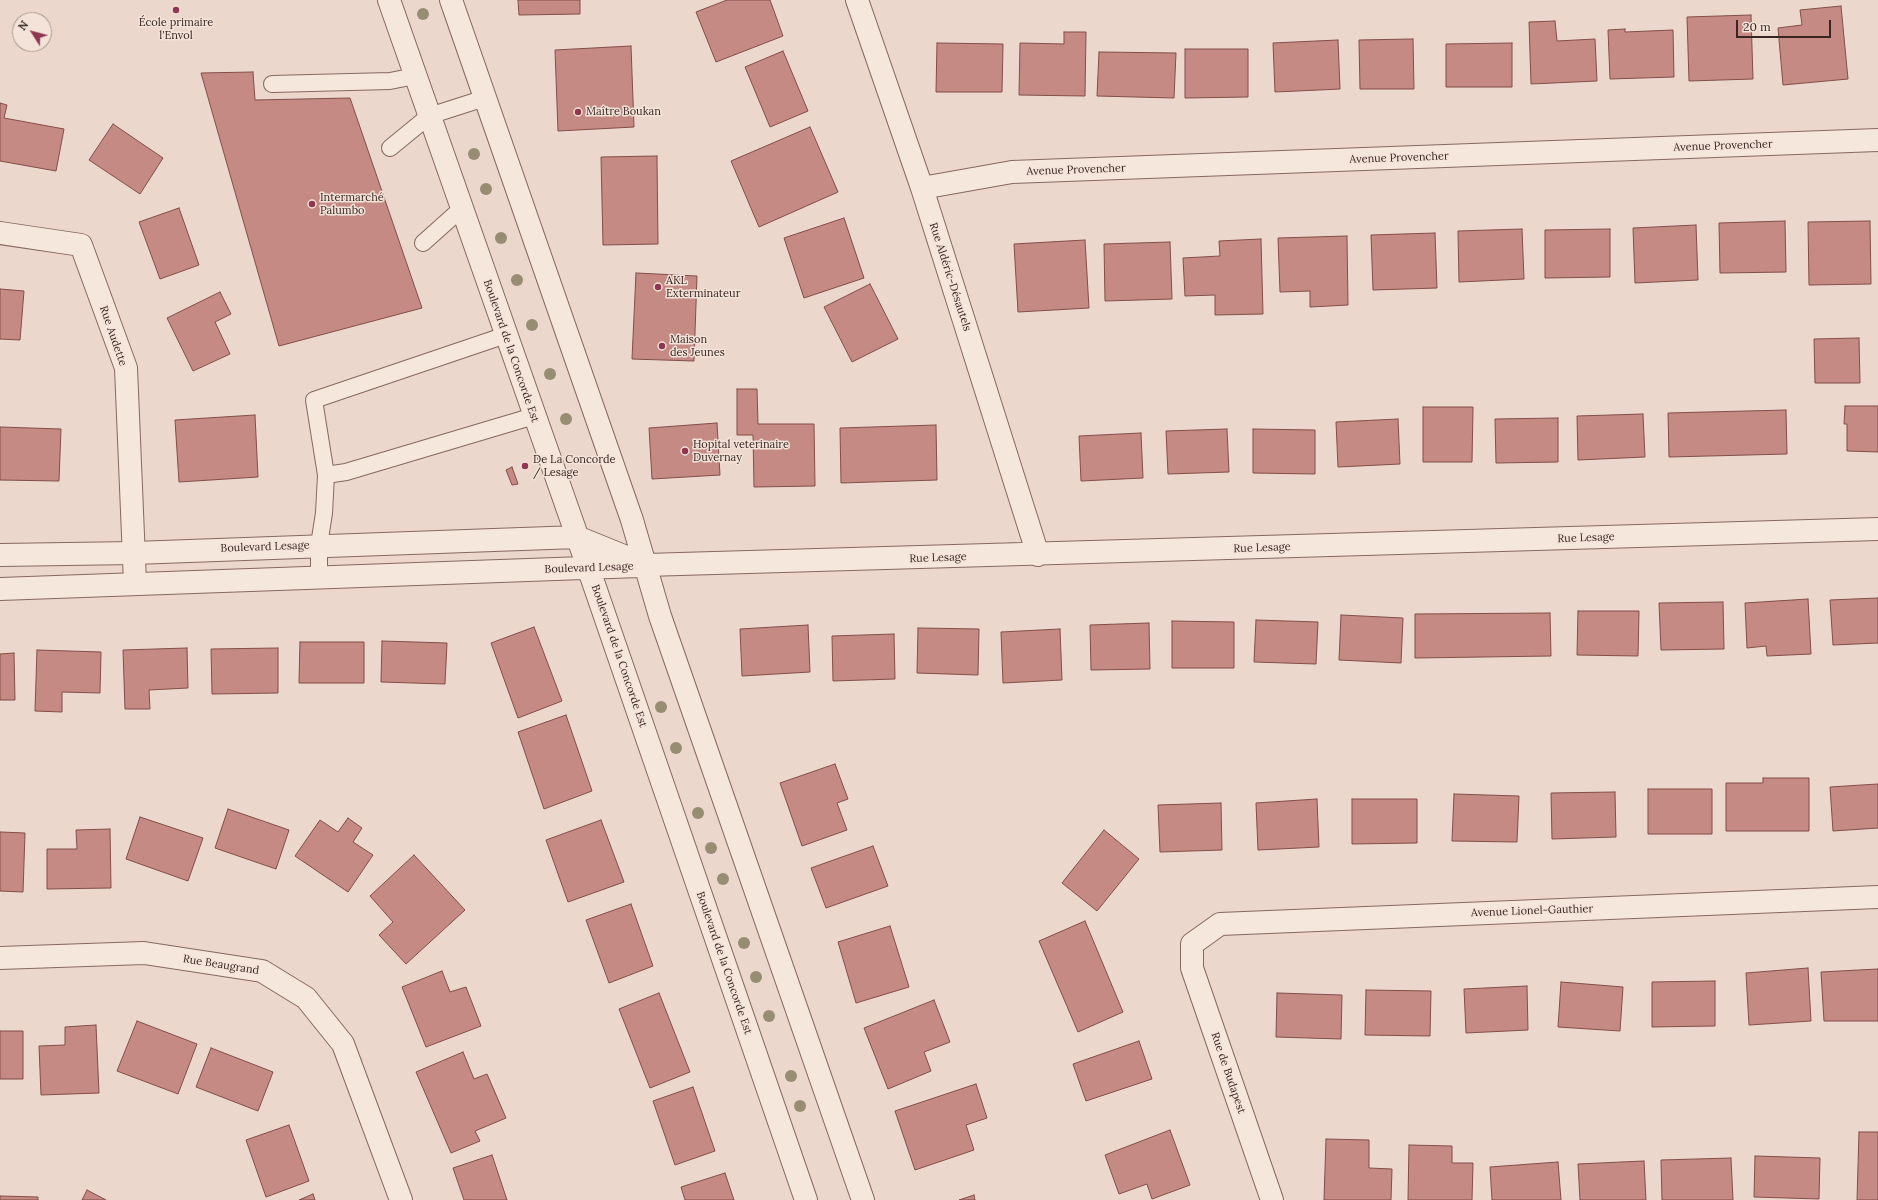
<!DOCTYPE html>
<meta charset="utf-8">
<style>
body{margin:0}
#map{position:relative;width:1878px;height:1200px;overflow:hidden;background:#ebd7cb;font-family:Lora,serif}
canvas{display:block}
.north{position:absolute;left:12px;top:12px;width:40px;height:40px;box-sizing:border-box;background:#f3e3d9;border:1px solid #a89790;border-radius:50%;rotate:306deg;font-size:11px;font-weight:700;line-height:16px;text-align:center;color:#382622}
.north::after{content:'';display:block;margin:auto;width:14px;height:18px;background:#8f3653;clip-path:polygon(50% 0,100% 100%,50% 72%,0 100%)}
.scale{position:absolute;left:1736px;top:20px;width:95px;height:18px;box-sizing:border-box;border:2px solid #382622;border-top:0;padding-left:5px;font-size:12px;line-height:14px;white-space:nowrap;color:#382622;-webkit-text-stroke:3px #f3e3d9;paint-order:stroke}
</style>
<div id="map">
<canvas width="1878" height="1200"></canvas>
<div class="north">N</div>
<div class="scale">20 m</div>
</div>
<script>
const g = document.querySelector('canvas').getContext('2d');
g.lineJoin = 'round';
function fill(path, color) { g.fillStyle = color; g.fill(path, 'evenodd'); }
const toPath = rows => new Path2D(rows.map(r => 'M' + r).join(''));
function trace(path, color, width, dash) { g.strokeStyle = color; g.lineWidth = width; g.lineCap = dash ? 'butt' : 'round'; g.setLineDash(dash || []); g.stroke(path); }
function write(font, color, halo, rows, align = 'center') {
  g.font = font + ' Lora,serif'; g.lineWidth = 3; g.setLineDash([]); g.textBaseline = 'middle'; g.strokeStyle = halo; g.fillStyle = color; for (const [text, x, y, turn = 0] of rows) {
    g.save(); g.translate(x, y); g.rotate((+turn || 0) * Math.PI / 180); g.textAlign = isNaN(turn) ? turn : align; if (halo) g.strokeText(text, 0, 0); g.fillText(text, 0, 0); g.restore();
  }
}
const building = toPath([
 [518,0,580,0,580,14,519,15,518,0],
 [727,0,770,0,783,36,716,62,696,12,727,0],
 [1841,6,1848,79,1783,85,1778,28,1802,25,1800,10,1841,6],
 [1751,15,1753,79,1689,81,1687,17,1751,15],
 [1555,21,1557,41,1595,39,1597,81,1531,84,1529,22,1555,21],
 [1625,29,1625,32,1673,30,1674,77,1610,79,1608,30,1625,29],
 [1064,32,1086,32,1085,96,1019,95,1020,43,1064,44,1064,32],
 [1413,39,1414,89,1360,89,1359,40,1413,39],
 [1338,40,1340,89,1275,92,1273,43,1338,40],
 [937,43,1003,44,1002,92,936,92,937,43],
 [1512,43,1512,87,1446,87,1446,44,1512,43],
 [631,46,634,127,558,131,555,50,631,46],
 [1185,49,1248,49,1248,97,1185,98,1185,49],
 [783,51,808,111,770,127,745,67,783,51],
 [1099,52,1176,53,1174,98,1097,96,1099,52],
 [253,72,255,100,350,98,422,308,279,346,201,73,253,72],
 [0,103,7,105,4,118,64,129,56,171,0,161,0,103],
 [113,124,163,158,140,194,89,160,113,124],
 [810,127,838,192,759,227,731,161,810,127],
 [657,156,658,244,603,245,601,157,657,156],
 [179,208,199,265,160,279,139,222,179,208],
 [844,218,864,278,804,298,784,238,844,218],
 [1785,221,1786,272,1720,273,1719,223,1785,221],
 [1870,221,1871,284,1809,285,1808,222,1870,221],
 [1696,225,1698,280,1635,283,1633,228,1696,225],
 [1522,229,1524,279,1459,282,1458,231,1522,229],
 [1610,229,1610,277,1545,278,1545,230,1610,229],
 [1435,233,1437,288,1373,290,1371,235,1435,233],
 [1347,236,1348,305,1310,307,1310,291,1280,292,1278,238,1347,236],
 [1261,239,1263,314,1215,315,1215,295,1185,296,1183,258,1220,256,1219,241,1261,239],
 [1085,240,1089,308,1018,312,1014,244,1085,240],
 [1170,242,1172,299,1105,301,1104,244,1170,242],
 [636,273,697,276,694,361,632,359,636,273],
 [870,284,898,339,852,362,824,307,870,284],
 [0,289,24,291,20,340,0,339,0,289],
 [220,292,231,314,215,322,230,354,193,371,167,318,220,292],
 [1859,338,1860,383,1815,383,1814,339,1859,338],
 [737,389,757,389,758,424,814,424,815,486,754,487,753,435,737,435,737,389],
 [1845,406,1878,406,1878,452,1847,451,1847,424,1844,424,1845,406],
 [1423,407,1473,407,1472,462,1423,462,1423,407],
 [1786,410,1787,454,1669,457,1668,413,1786,410],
 [1643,414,1645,457,1578,460,1577,416,1643,414],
 [255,415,258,477,179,482,175,420,255,415],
 [1558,418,1558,462,1496,463,1495,419,1558,418],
 [1398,419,1400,464,1338,467,1336,422,1398,419],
 [717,423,720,475,652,479,649,428,717,423],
 [936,425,937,480,841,483,840,428,936,425],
 [0,427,61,429,59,481,0,480,0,427],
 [1227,429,1229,472,1168,474,1166,431,1227,429],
 [1253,429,1315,430,1315,474,1253,473,1253,429],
 [1141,433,1143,478,1081,481,1079,436,1141,433],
 [512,467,518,484,512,485,506,470,512,467],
 [1878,598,1878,643,1833,645,1830,600,1878,598],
 [1808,599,1811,654,1767,656,1766,646,1747,648,1745,603,1808,599],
 [1723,602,1724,649,1661,650,1659,603,1723,602],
 [1578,611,1639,611,1638,656,1577,655,1578,611],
 [1550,613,1551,656,1415,658,1415,614,1550,613],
 [1341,615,1403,618,1401,663,1339,660,1341,615],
 [1256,620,1318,622,1316,664,1254,662,1256,620],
 [1172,621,1234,622,1234,668,1172,668,1172,621],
 [1149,623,1150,669,1091,670,1090,625,1149,623],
 [808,625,810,672,742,676,740,629,808,625],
 [534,627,562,701,518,718,491,643,534,627],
 [918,628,979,629,978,675,917,673,918,628],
 [1060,629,1062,680,1003,683,1001,632,1060,629],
 [894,634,895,679,833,681,832,636,894,634],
 [382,641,447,643,445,684,381,682,382,641],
 [300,642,364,642,364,683,299,683,300,642],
 [187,648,188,688,149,690,150,709,125,709,123,650,187,648],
 [278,648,278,693,212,694,211,649,278,648],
 [37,650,101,652,100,693,62,692,62,712,35,711,37,650],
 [14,653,15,700,0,700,0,654,14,653],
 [566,715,592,791,544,809,518,732,566,715],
 [835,764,848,799,837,803,847,830,802,846,780,783,835,764],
 [1763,778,1809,778,1809,831,1726,831,1726,783,1763,783,1763,778],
 [1878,784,1878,828,1833,831,1830,787,1878,784],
 [1648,789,1712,789,1712,834,1648,834,1648,789],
 [1615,792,1616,837,1552,839,1551,793,1615,792],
 [1454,794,1519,796,1517,842,1452,841,1454,794],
 [1317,799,1319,847,1258,850,1256,803,1317,799],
 [1352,799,1417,799,1417,843,1352,844,1352,799],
 [1221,803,1222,850,1160,852,1158,805,1221,803],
 [228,809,289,830,276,869,215,848,228,809],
 [140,817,203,838,188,881,126,859,140,817],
 [348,818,362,828,353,842,373,855,348,892,295,856,320,820,338,832,348,818],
 [601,820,624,882,568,902,546,840,601,820],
 [110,829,111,888,47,889,47,849,77,849,76,830,110,829],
 [1104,830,1139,859,1097,911,1062,883,1104,830],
 [0,832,25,833,23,892,0,891,0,832],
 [873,846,888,886,826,908,811,868,873,846],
 [414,855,465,910,406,964,379,935,393,922,370,896,414,855],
 [631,904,653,966,609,983,586,920,631,904],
 [1085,921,1123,1012,1078,1032,1039,941,1085,921],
 [890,926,909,987,856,1003,838,942,890,926],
 [1808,968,1811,1021,1749,1025,1746,973,1808,968],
 [1878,969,1878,1021,1824,1021,1821,972,1878,969],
 [442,971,450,992,466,987,481,1026,426,1047,402,987,442,971],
 [1715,981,1715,1026,1652,1027,1652,982,1715,981],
 [1561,982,1623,987,1620,1031,1558,1027,1561,982],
 [1527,986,1528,1030,1466,1033,1464,989,1527,986],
 [1366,990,1431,991,1430,1036,1365,1035,1366,990],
 [659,993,690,1072,650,1088,619,1009,659,993],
 [1277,993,1342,995,1341,1039,1276,1037,1277,993],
 [934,1000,950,1042,924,1052,931,1071,888,1089,864,1028,934,1000],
 [137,1021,197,1044,178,1094,117,1071,137,1021],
 [96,1025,99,1093,41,1095,39,1046,65,1045,65,1027,96,1025],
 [0,1031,23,1031,23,1079,0,1079,0,1031],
 [1139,1041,1152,1079,1086,1101,1073,1064,1139,1041],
 [211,1048,273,1072,258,1111,196,1087,211,1048],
 [463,1052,474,1079,487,1074,506,1118,475,1131,480,1141,451,1153,416,1072,463,1052],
 [976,1084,987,1118,966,1125,974,1150,915,1170,895,1111,976,1084],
 [693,1087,715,1151,675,1165,653,1101,693,1087],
 [289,1125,309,1181,266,1197,246,1140,289,1125],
 [1170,1130,1190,1185,1152,1199,1147,1184,1119,1194,1105,1155,1170,1130],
 [1859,1132,1878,1132,1878,1200,1857,1200,1859,1132],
 [1326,1139,1369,1140,1369,1168,1392,1169,1391,1200,1324,1200,1326,1139],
 [1409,1145,1452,1146,1452,1163,1473,1163,1472,1200,1408,1200,1409,1145],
 [492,1155,507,1200,464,1200,453,1168,492,1155],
 [1755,1156,1820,1158,1819,1199,1754,1197,1755,1156],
 [1731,1158,1733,1200,1662,1200,1661,1160,1731,1158],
 [1644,1161,1646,1200,1580,1200,1578,1164,1644,1161],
 [1558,1162,1561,1200,1492,1200,1490,1167,1558,1162],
 [725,1173,734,1200,685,1200,681,1187,725,1173],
 [87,1190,106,1200,82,1200,87,1190],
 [313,1194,315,1200,299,1200,313,1194],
 [974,1195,975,1200,959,1200,974,1195],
 [0,1196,38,1197,38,1200,0,1200,0,1196]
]);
fill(building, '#c58a84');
trace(building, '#834d49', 1);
const service = toPath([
 [272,84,390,81,415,76],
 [390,148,429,116,485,98],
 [423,243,461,209],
 [326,475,346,472,534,416],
 [319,578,319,545,324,513,326,475,314,400,506,335]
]);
const minor = toPath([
 [857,0,922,188,1038,555],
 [922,188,1012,172,1878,140],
 [0,233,81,245,126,368,135,583],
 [646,565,1878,529],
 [0,958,144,953,262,971,306,998,343,1044,401,1200],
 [1272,1200,1192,968,1192,944,1220,924,1878,897]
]);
const tertiary = toPath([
 [389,0,588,567,806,1200],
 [451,0,632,520,660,616,863,1200],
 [0,555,134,553,577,537,646,565],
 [0,589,639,566]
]);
trace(service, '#866860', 18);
trace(minor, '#866860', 24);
trace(tertiary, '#866860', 24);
trace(service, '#f6e7dd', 16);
trace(minor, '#f6e7dd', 22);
trace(tertiary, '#f6e7dd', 22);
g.fillStyle = '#978d73';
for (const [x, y] of [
 [423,14],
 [474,154],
 [486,189],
 [501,238],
 [517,280],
 [532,325],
 [550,374],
 [566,419],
 [661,707],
 [676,748],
 [698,813],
 [711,848],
 [723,879],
 [744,943],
 [756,977],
 [769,1016],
 [791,1076],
 [800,1106]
]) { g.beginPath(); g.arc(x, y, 6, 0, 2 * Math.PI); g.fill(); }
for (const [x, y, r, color] of [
 [176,10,4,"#8f3653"],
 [578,112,4,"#8f3653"],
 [312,204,4,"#8f3653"],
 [658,287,4,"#8f3653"],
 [662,346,4,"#8f3653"],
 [685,451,4,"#8f3653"],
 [525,466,4,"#8f3653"]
]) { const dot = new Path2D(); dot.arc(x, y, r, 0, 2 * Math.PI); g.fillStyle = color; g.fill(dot); trace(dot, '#f3e3d9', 1.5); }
write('11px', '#382622', '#f3e3d9', [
 ["École primaire",176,23,"center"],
 ["l'Envol",176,36,"center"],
 ["Maître Boukan",586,112],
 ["Intermarché",320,198],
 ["Palumbo",320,211],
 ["AKL",666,281],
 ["Exterminateur",666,294],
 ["Maison",670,340],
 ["des Jeunes",670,353],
 ["Hopital veterinaire",693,445],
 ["Duvernay",693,458],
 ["De La Concorde",533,460],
 ["/ Lesage",533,473]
], 'left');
write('11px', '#382622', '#f3e3d9', [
 ["Avenue Provencher",1723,146,-2],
 ["Avenue Provencher",1399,158,-2],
 ["Avenue Provencher",1076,170,-2],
 ["Rue Aldéric-Désautels",950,277,72],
 ["Rue Audette",113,336,71],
 ["Boulevard de la Concorde Est",511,351,71],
 ["Rue Lesage",1586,538,-2],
 ["Boulevard Lesage",265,547,-2],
 ["Rue Lesage",1262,548,-2],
 ["Rue Lesage",938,558,-2],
 ["Boulevard Lesage",589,568,-2],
 ["Boulevard de la Concorde Est",619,656,71],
 ["Avenue Lionel-Gauthier",1532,911,-2],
 ["Boulevard de la Concorde Est",724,963,71],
 ["Rue Beaugrand",221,965,9],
 ["Rue de Budapest",1228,1073,71]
]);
</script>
